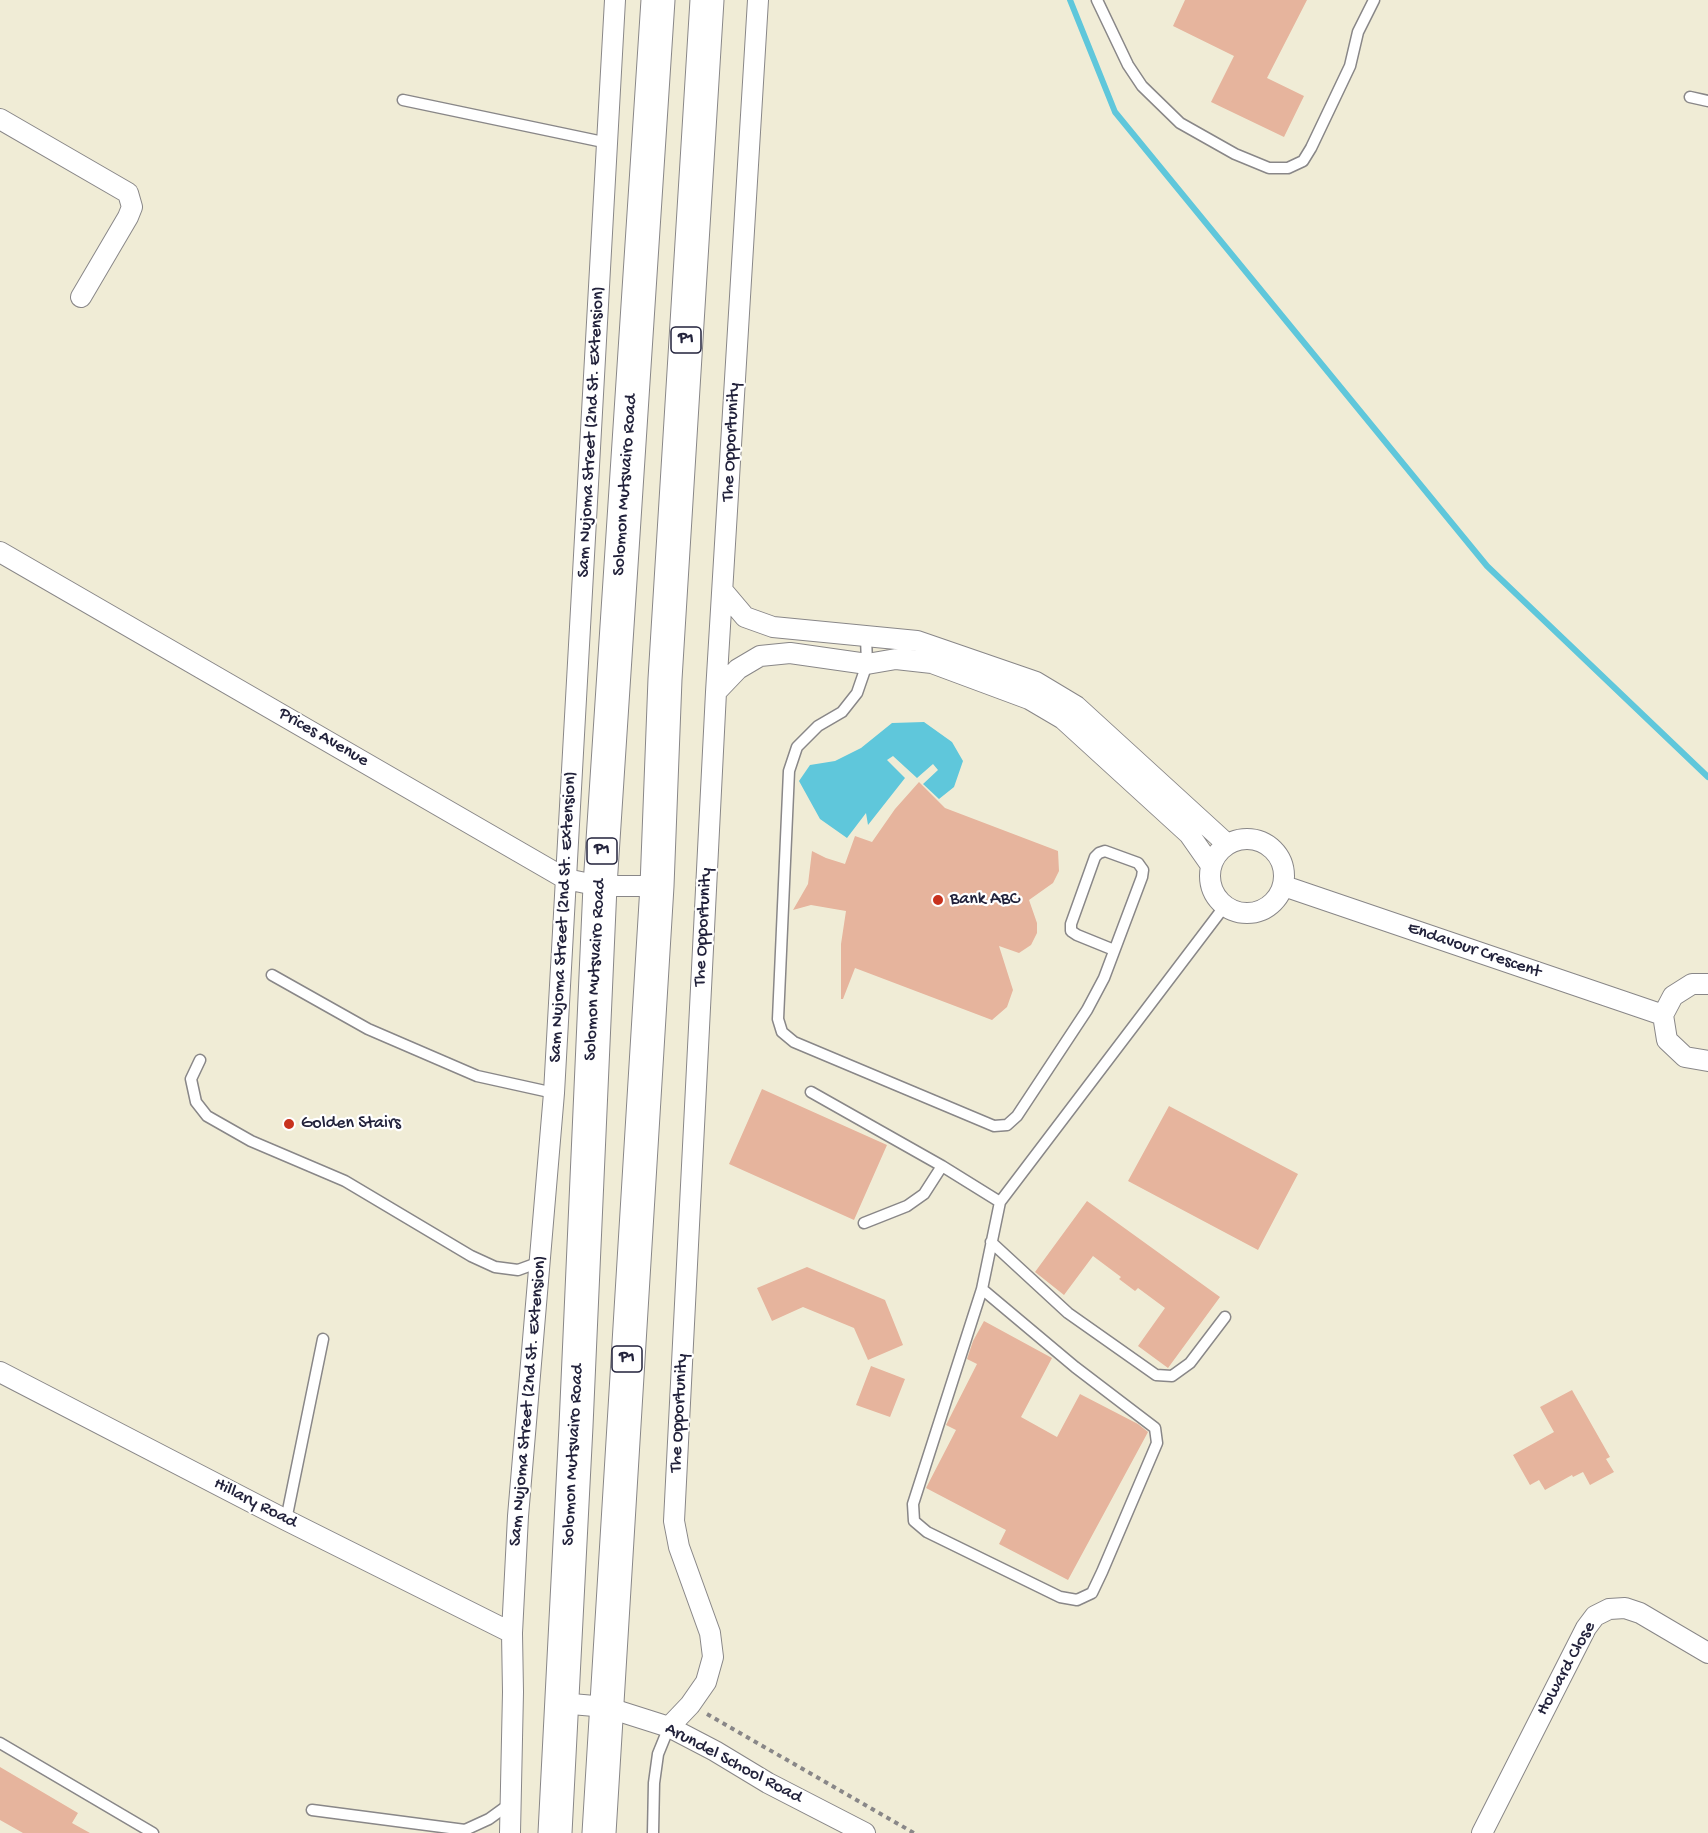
<!DOCTYPE html>
<style>
body{margin:0}
canvas{display:block;background:#f0ecd6}
</style>
<canvas width="1708" height="1833"></canvas>
<script>
const g = document.querySelector('canvas').getContext('2d');
g.lineJoin = 'round';
function fill(path, color) { g.fillStyle = color; g.fill(path, 'evenodd'); }
const toPath = rows => new Path2D(rows.map(r => 'M' + r).join(''));
function trace(path, color, width, dash) { g.strokeStyle = color; g.lineWidth = width; g.lineCap = dash ? 'butt' : 'round'; g.setLineDash(dash || []); g.stroke(path); }
function write(font, color, halo, rows, align = 'center') {
  g.font = font + ' "Gochi Hand",sans-serif'; g.lineWidth = 4.5; g.setLineDash([]); g.textBaseline = 'middle'; g.strokeStyle = halo; g.fillStyle = color; for (const [text, x, y, turn = 0] of rows) {
    g.save(); g.translate(x, y); g.rotate((+turn || 0) * Math.PI / 180); g.textAlign = isNaN(turn) ? turn : align; if (halo) g.strokeText(text, 0, 0); g.fillText(text, 0, 0); g.restore();
  }
}
fill(toPath([
 [924,722,952,742,963,761,954,787,939,799,923,784,938,770,933,764,917,778,893,756,887,760,905,778,868,825,866,813,847,838,820,819,799,781,810,765,835,761,861,748,892,723]
]), '#5fc7db');
trace(toPath([
 [1070,0,1115,112,1487,566,1708,777]
]), '#5fc7db', 6);
fill(toPath([
 [1185,0,1307,0,1267,78,1304,96,1284,137,1211,102,1234,56,1173,26],
 [919,782,945,808,1058,851,1059,871,1053,883,1029,900,1037,923,1037,933,1031,945,1019,953,999,946,1013,990,1007,1007,992,1020,855,968,843,999,841,999,841,944,846,911,811,905,793,910,808,884,812,851,826,858,845,864,855,836,872,842,895,809],
 [762,1089,887,1145,854,1220,729,1164],
 [1169,1106,1298,1174,1258,1250,1128,1181],
 [1087,1201,1220,1297,1168,1368,1138,1346,1165,1308,1138,1288,1135,1291,1119,1279,1121,1277,1093,1256,1064,1295,1035,1272],
 [807,1267,885,1300,903,1345,868,1360,854,1328,803,1307,772,1321,757,1288],
 [984,1321,1052,1358,1021,1417,1057,1437,1080,1394,1138,1424,1148,1432,1068,1580,999,1544,1006,1530,926,1488,956,1430,946,1425,977,1364,967,1359,973,1341],
 [871,1366,905,1379,890,1417,856,1405],
 [1572,1390,1610,1457,1606,1459,1614,1472,1590,1485,1583,1472,1573,1477,1572,1475,1545,1490,1539,1480,1530,1485,1513,1455,1554,1432,1540,1407],
 [0,1767,78,1813,72,1823,90,1833,23,1833,0,1820]
]), '#e6b49d');
const lane = toPath([
 [1097,0,1128,65,1142,86,1180,123,1235,154,1269,168,1288,168,1303,161,1311,148,1350,66,1358,32,1374,0],
 [1690,97,1708,101],
 [403,100,608,143],
 [866,637,867,664,857,693,842,712,818,726,797,747,789,771,778,1019,782,1032,794,1042,994,1126,1007,1125,1017,1116,1087,1010,1104,978,1142,877,1143,870,1138,863,1105,851,1099,853,1095,857,1071,924,1071,931,1077,935,1114,950],
 [272,975,368,1029,477,1076,554,1093],
 [200,1060,191,1079,196,1102,207,1116,251,1141,345,1181,471,1256,495,1267,518,1270,540,1262],
 [811,1092,942,1166,1000,1202],
 [864,1223,907,1206,924,1194,942,1166],
 [991,1242,1068,1313,1156,1375,1172,1376,1190,1363,1225,1317],
 [982,1289,1075,1367,1155,1428,1157,1443,1102,1572,1092,1593,1077,1600,1060,1597,927,1532,914,1521,913,1504,982,1289,1000,1202,1224,907],
 [286,1520,323,1339],
 [0,1743,153,1833],
 [312,1810,465,1830,489,1819,511,1803],
 [653,1833,654,1783,658,1754,669,1727]
]);
const street = toPath([
 [0,119,128,193,132,207,128,217,81,297],
 [0,552,566,879,600,886,657,886],
 [723,591,745,617,773,627,917,641,1036,682,1076,706,1227,844],
 [716,692,738,669,760,656,790,653,867,664,896,659,932,663,1029,699,1063,719,1189,834,1210,864],
 '1210 876a37 37 0 1 1 74 0a37 37 0 1 1-74 0Z',
 [1284,886,1663,1015],
 [1708,984,1692,984,1673,996,1663,1015,1667,1040,1685,1057,1708,1061],
 [0,1372,286,1520,512,1633],
 [560,1703,606,1707,669,1727,715,1751,768,1783,865,1833],
 [669,1727,690,1705,706,1682,713,1657,710,1633,679,1547,674,1521,716,692,758,0],
 [510,1833,513,1692,512,1633,518,1516,554,1093,615,0],
 [1482,1833,1586,1628,1595,1616,1609,1609,1625,1608,1640,1613,1708,1653]
]);
const highway = toPath([
 [555,1833,576,1426,600,886,658,0],
 [599,1833,657,886,665,679,707,0]
]);
trace(lane, '#898788', 13);
trace(street, '#898788', 22);
trace(highway, '#898788', 35);
trace(toPath([
 [707,1714,914,1833]
]), '#898788', 4, [4.5, 4.5]);
trace(lane, '#fff', 10);
trace(street, '#fff', 20);
trace(highway, '#fff', 33);
for (const [x, y, r, color] of [
 [938,900,6,"#c8321e"],
 [289,1124,6,"#c8321e"]
]) { const dot = new Path2D(); dot.arc(x, y, r, 0, 2 * Math.PI); g.fillStyle = color; g.fill(dot); trace(dot, '#fff', 2); }
for (const [x, y, w] of [
 [686,340,30],
 [602,851,30],
 [627,1359,30]
]) { const box = new Path2D(); box.roundRect(x - w / 2, y - 13, w, 26, 4.5); g.fillStyle = '#fff'; g.fill(box); trace(box, '#22223b', 1.5); }
write('bold 16px', '#22223b', null, [
 ["P1",686,340],
 ["P1",602,851],
 ["P1",627,1359]
]);
write('18px', '#22223b', '#fff', [
 ["Sam Nujoma Street (2nd St. Extension)",592,432,-87],
 ["The Opportunity",732,442,-87],
 ["Solomon Mutsvairo Road",626,485,-86],
 ["Prices Avenue",323,738,30],
 ["Sam Nujoma Street (2nd St. Extension)",564,917,-87],
 ["The Opportunity",704,927,-87],
 ["Endavour Crescent",1474,951,19],
 ["Solomon Mutsvairo Road",596,970,-87],
 ["Sam Nujoma Street (2nd St. Extension)",529,1401,-85],
 ["The Opportunity",680,1413,-87],
 ["Solomon Mutsvairo Road",574,1455,-87],
 ["Hillary Road",255,1504,27],
 ["Howard Close",1567,1669,-61],
 ["Arundel School Road",733,1764,28]
]);
write('18px', '#22223b', '#fff', [
 ["Bank ABC",950,900],
 ["Golden Stairs",301,1124]
], 'left');
</script>
